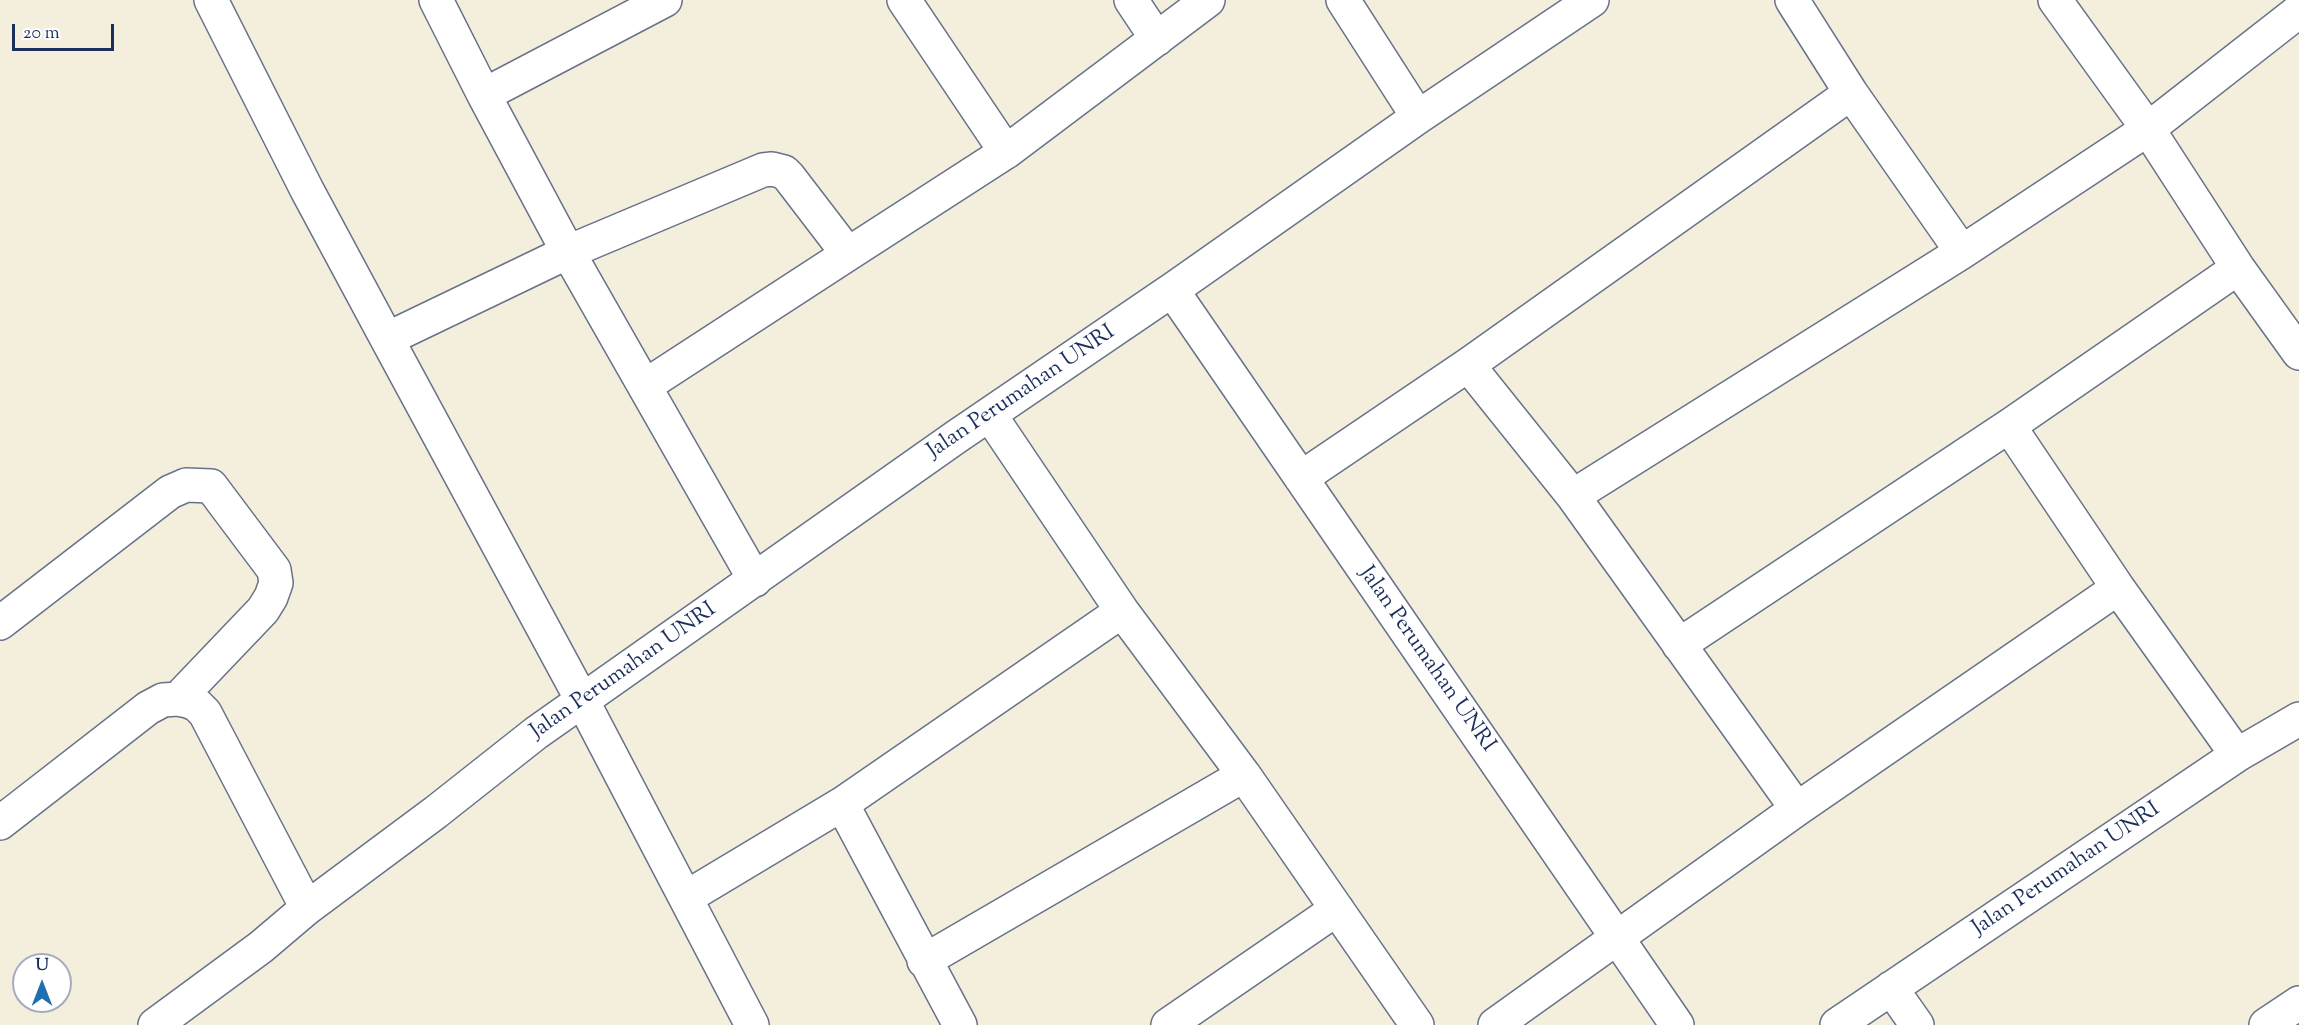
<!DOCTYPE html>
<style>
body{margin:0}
#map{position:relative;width:2299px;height:1025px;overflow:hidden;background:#f3efdc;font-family:"Sorts Mill Goudy",serif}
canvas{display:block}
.north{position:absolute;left:12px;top:953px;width:60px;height:60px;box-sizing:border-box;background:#fff;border:2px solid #a4acbf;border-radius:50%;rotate:0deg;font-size:16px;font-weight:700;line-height:24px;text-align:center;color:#1b2f5e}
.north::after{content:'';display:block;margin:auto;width:21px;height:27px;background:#1f6fb2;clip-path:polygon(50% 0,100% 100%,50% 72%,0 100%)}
.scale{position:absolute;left:12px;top:24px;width:102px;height:27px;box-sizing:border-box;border:3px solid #1b2f5e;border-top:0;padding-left:8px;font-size:18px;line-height:21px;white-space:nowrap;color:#1b2f5e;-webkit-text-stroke:4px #fff;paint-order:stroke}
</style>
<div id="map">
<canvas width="2299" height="1025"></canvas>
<div class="north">U</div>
<div class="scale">20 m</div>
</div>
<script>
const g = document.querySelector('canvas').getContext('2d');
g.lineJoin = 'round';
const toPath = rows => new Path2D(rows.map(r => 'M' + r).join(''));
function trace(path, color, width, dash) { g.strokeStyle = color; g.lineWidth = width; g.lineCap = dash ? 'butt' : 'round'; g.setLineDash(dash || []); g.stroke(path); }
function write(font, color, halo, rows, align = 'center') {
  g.font = font + ' "Sorts Mill Goudy",serif'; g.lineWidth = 5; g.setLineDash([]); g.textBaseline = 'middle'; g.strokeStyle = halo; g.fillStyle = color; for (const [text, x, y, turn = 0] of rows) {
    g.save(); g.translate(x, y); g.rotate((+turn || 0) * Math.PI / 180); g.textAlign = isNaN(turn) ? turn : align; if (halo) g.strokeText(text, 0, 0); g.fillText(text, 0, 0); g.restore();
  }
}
const minor = toPath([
 [211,0,307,190,387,339],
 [436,0,484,95,568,252,755,580],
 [1131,0,1157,39],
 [1343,0,1418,117],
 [1792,0,1851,93],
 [2055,0,2148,129,2238,268,2299,353],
 [484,95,665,0],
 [1006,152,1208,0],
 [848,254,1006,152,904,0],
 [1172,290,1418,117,1592,0],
 [1468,365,1573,496,1797,809],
 [645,386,848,254,789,177,784,172,772,169,763,170,568,252,387,339,582,700,752,1025],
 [990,415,1122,611,1244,775,1417,1025],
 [2009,426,2238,268],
 [1301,478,1468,365,1851,93,1962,252,2148,129,2299,11],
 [1573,496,1962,252],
 [0,623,170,492,186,485,211,486,274,570,276,583,271,597,263,610,178,699],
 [1679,645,2009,426,2118,588,2237,755],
 [842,804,960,1025],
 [0,823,148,708,163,700,178,699,188,701,197,705,205,713,307,908],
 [687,897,842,804,1122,611],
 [924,961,1244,775],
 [1891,988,1917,1025],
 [155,1025,261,947,307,908,436,812,536,733,956,437,1172,290,1677,1025],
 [1168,1025,1337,909],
 [1495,1025,1797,809,2118,588],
 [1837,1025,2237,755,2299,719],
 [2266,1025,2299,1003]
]);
trace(minor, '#67728a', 36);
trace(minor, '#fff', 33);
write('22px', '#1b2f5e', '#fff', [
 ["Jalan Perumahan UNRI",1022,393,-34],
 ["Jalan Perumahan UNRI",1426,660,55],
 ["Jalan Perumahan UNRI",624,672,-35],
 ["Jalan Perumahan UNRI",2067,870,-34]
]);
</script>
